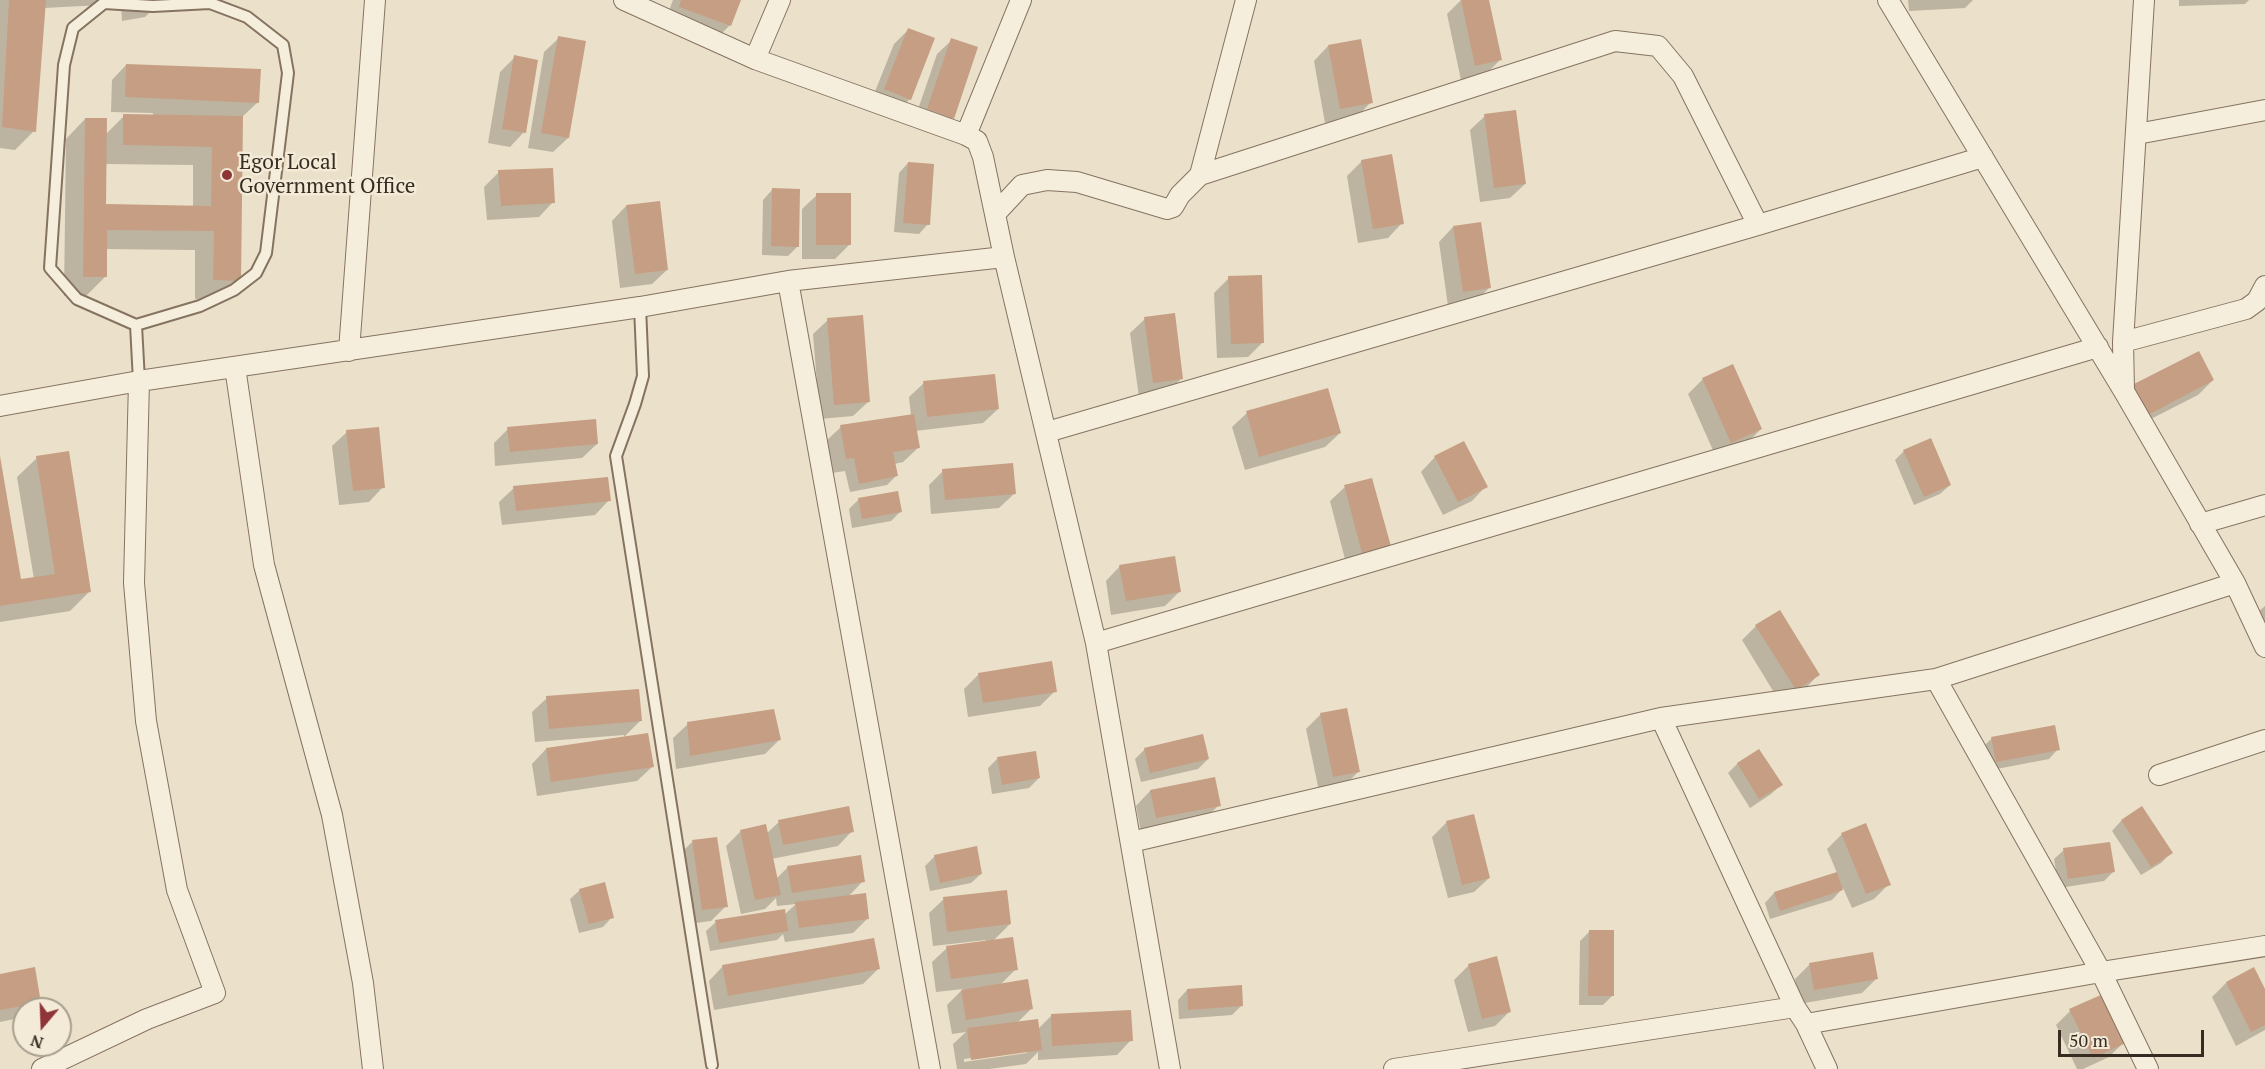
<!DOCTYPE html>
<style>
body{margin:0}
#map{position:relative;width:2265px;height:1069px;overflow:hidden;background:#ebe0c9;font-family:"PT Serif",serif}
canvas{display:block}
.north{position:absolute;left:12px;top:997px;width:60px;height:60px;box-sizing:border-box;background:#f3ebd8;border:2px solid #a89f8f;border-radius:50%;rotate:199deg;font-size:16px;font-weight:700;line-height:24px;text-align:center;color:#372c22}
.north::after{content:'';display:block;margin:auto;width:21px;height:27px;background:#8f3537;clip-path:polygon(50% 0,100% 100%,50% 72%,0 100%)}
.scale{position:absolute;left:2058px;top:1030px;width:146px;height:27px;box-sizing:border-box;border:3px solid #372c22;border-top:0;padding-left:8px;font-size:18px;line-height:21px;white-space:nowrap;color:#372c22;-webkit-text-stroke:4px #f3ebd8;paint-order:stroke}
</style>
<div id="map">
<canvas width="2265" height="1069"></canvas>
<div class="north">N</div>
<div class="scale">50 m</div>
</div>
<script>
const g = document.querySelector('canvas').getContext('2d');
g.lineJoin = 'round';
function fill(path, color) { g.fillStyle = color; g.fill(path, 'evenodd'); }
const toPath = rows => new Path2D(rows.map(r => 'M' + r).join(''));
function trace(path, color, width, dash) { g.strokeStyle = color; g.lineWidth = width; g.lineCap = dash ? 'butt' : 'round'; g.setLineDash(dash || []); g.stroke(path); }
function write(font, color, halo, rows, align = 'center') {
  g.font = font + ' "PT Serif",serif'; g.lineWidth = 5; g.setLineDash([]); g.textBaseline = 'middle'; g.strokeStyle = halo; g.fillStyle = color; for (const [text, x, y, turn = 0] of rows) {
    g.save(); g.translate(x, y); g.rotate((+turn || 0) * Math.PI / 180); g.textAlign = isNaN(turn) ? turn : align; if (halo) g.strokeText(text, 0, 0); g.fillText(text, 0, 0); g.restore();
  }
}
fill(toPath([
 [0,0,162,0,145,17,122,21,121,4,44,8,34,131,15,150,0,148],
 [673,0,739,0,730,25,715,40,665,21],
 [1461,0,1487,0,1500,60,1486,74,1461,80,1447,14],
 [1908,0,1973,0,1965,8,1909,11],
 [2179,0,2249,0,2245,4,2179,6],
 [908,30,910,99,895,113,870,104,894,44],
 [559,38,568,138,553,152,528,148,544,52],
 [952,40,952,118,938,133,913,124,937,54],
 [1328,46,1371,102,1357,117,1325,123,1314,61],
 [515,57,524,132,510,147,488,143,500,72],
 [126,65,258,102,242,117,240,280,220,299,195,299,195,250,105,249,105,277,86,296,64,296,66,139,85,119,105,135,124,116,153,116,153,113,111,112,112,80],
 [105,164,193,165,193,207,104,206],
 [1485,116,1525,184,1510,198,1480,202,1470,130],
 [1362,161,1402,223,1388,238,1358,243,1347,176],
 [908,163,928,224,919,234,894,232,899,173],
 [499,172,553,202,539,217,487,220,484,187],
 [772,190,798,246,788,256,762,255,763,200],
 [817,195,850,244,835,259,802,259,802,209],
 [626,206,667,270,652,284,620,288,612,221],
 [1453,227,1490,287,1475,302,1448,306,1439,242],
 [1229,278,1263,342,1248,357,1217,358,1214,293],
 [1145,319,1182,378,1167,393,1139,397,1130,333],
 [828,320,868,402,853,416,820,419,813,334],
 [1732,366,1761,429,1746,444,1716,457,1688,394,1703,379],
 [2213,380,2198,395,2133,428,2119,401,2133,386],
 [924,383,998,409,983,423,915,431,918,448,903,462,894,464,896,476,887,485,850,492,845,471,832,473,826,441,841,427,911,416,909,397],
 [1247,413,1340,433,1325,447,1245,470,1232,427],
 [508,429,597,444,582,458,495,466,494,443],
 [347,432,383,487,369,502,339,505,332,446],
 [1904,451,1950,485,1940,494,1914,505,1895,460],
 [1435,457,1486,486,1472,501,1443,515,1421,472],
 [37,458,90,591,70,611,0,622,0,461,20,581,34,579,17,477],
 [943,471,1014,494,999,508,931,514,929,485],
 [1345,487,1390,549,1348,571,1330,501],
 [514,488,609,500,595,515,502,525,499,502],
 [858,500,900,512,891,521,852,528,849,509],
 [1120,566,1179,592,1165,606,1111,615,1106,581],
 [2265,606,2265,627,2258,612],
 [1756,626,1818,675,1804,690,1781,704,1742,640],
 [979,674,1055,691,1040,706,968,717,964,689],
 [547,698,640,721,624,737,624,735,535,742,532,712],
 [1321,714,1359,771,1344,786,1319,791,1306,729],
 [688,724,779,740,765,754,676,769,673,738],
 [1991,739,2058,749,2049,759,1986,771,1982,748],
 [546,749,652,767,637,781,537,796,532,764],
 [1145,749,1208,759,1198,769,1141,782,1135,759],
 [1759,751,1781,785,1771,794,1750,808,1728,773,1737,764],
 [1034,753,1039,778,1029,788,992,794,988,768,997,759],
 [1150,791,1219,805,1204,820,1141,832,1136,806],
 [2142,808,2171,853,2161,863,2141,875,2112,831,2121,821],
 [779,822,852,831,838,846,771,859,776,879,788,867,863,881,848,897,868,918,853,933,785,942,783,934,777,940,710,951,706,931,716,922,784,915,796,904,777,906,776,898,765,909,741,914,726,846,741,831,766,834],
 [1447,822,1489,878,1474,892,1448,898,1432,837],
 [1842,834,1889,884,1874,899,1852,908,1843,888,1832,900,1770,919,1765,903,1774,893,1837,873,1827,849],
 [692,842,726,906,711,921,688,924,678,856],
 [2064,850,2113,872,2104,881,2059,888,2054,859],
 [935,856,981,874,971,883,930,891,925,866],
 [580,890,612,917,603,927,579,933,570,899],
 [944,899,1010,924,992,942,1016,969,1001,984,1031,1009,1017,1023,1038,1029,1051,1016,1131,1040,1117,1055,1038,1060,1038,1052,1026,1064,989,1069,957,1069,953,1044,966,1032,952,1034,947,1005,963,989,936,992,932,962,947,948,986,942,986,940,933,946,929,913],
 [1027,1050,1027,1053,964,1062,964,1059],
 [1590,931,1612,996,1603,1005,1579,1005,1580,941],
 [1872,953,1877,978,1862,993,1799,1004,1795,979,1809,965],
 [1469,965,1510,1011,1495,1026,1468,1032,1454,980],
 [723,966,878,969,863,984,714,1010,709,981],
 [0,975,39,1003,33,1009,24,1009,24,1017,0,1022],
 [2226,983,2265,993,2265,1030,2236,1046,2212,997],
 [1187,990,1242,1005,1232,1015,1179,1019,1178,1000],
 [2070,1011,2124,1042,2109,1057,2083,1069,2077,1069,2056,1025]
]), '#0003');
fill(toPath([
 [9,0,46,0,36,132,2,127],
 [681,0,741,0,731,26,679,7],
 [1461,0,1489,0,1502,60,1475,66],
 [908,28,935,38,911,100,884,89],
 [558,36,586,41,569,138,541,133],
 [951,38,978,47,954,119,927,109],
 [1361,39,1373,103,1340,109,1328,45],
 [514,55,538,60,526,133,502,129],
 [126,64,261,69,259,103,125,97],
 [1516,110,1526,184,1494,188,1484,114],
 [123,114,243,116,241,281,213,280,214,231,107,230,107,277,83,277,85,118,107,118,106,204,211,206,212,147,123,145],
 [1392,154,1404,224,1373,229,1361,160],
 [908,162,934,164,930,225,903,223],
 [553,168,555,203,501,206,498,170],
 [772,188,800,189,799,247,771,246],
 [816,193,851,193,851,245,816,245],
 [660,201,668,270,635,274,626,205],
 [1481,222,1491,288,1463,292,1453,226],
 [1262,275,1264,343,1231,344,1228,276],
 [1175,313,1183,379,1153,383,1144,317],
 [863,315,870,402,834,405,827,318],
 [2199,351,2214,380,2148,415,2132,385],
 [1733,364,1762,429,1731,443,1702,378],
 [995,374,999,409,927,417,923,381],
 [1328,388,1341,433,1259,457,1246,411],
 [914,414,920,448,893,452,898,476,859,484,854,458,846,459,840,425],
 [596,419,598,444,510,452,507,427],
 [379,427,385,488,353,491,346,430],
 [1931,438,1951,485,1924,497,1903,450],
 [1464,441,1488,487,1458,502,1434,456],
 [69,451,91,592,0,606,0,456,21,579,55,574,36,456],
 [1013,463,1016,494,945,500,942,469],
 [608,477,611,501,516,511,513,486],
 [1372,478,1392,550,1363,557,1344,485],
 [898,491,902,512,862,519,858,498],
 [1175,556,1181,592,1126,601,1119,565],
 [1780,610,1820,675,1796,690,1755,625],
 [1052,661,1057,692,983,703,978,673],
 [639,689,642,721,549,729,546,696],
 [1347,708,1360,772,1333,777,1320,713],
 [774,709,781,740,690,756,687,722],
 [2055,725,2060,750,1996,762,1991,737],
 [648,733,654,767,551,782,546,748],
 [1203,734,1209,759,1150,773,1144,748],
 [1759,749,1783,785,1759,799,1737,763],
 [1036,751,1040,778,1002,785,997,757],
 [1215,777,1221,806,1156,818,1150,790],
 [849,806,854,832,783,845,778,820],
 [2142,806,2173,853,2151,867,2121,820],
 [1474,814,1490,878,1462,885,1446,821],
 [1866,823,1891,885,1866,894,1841,833],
 [766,824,781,895,755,900,740,830],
 [717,837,728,907,702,910,692,840],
 [2110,842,2115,872,2068,879,2063,848],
 [977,846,982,874,940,883,934,855],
 [861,855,865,882,792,893,787,866],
 [1837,872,1843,890,1780,911,1774,892],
 [605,882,614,918,589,924,579,889],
 [1007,890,1011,924,947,932,943,897],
 [866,893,869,919,799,928,795,902],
 [785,909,788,931,719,943,715,920],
 [1589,930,1614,930,1614,996,1588,996],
 [1013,937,1018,970,951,979,946,946],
 [874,938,880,969,728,996,722,965],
 [1873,952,1878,979,1814,990,1809,963],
 [1497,956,1511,1012,1482,1019,1468,964],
 [35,967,41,1003,0,1010,0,974],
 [2254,967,2265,989,2265,1025,2251,1032,2226,982],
 [1028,979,1033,1009,966,1020,961,990],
 [1242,985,1243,1006,1188,1010,1187,989],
 [2103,994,2126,1043,2093,1058,2069,1009],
 [1131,1010,1133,1041,1052,1046,1051,1014],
 [1038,1019,1042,1050,971,1060,967,1028]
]), '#c59e83');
const lane = toPath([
 [104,3,153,6,210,3,247,17,283,45,288,73,266,253,256,273,234,290,200,306,136,325,77,299,50,268,64,65,73,28,104,3],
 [640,307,643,376,635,404,616,456,712,1065],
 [136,325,139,381]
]);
const street = toPath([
 [624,0,755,59,966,135,977,141,983,157,1004,257,1096,643,1170,1069],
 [1888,0,2125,393,2235,583,2265,647],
 [755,59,780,0],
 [2137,134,2265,110],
 [966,135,1021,0],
 [1200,175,1615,41,1658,46,1683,76,1758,225],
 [995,214,1022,185,1047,180,1077,182,1167,209,1173,207,1180,195,1200,175,1246,0],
 [788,281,930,1069],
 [2123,342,2246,309,2257,301,2265,286],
 [349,351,375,0],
 [235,367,264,565,332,815,363,983,373,1069],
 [2124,390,2123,342,2144,0],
 [0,406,139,381,640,307,788,281,1004,257],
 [1047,432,1758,225,1983,157],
 [2200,524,2265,505],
 [1096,643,2098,347],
 [1936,679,2101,972,2148,1069],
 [1661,718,1795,1007,1806,1024,1827,1069],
 [2159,775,2265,740],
 [1131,842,1661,718,1936,679,2235,583],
 [1806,1024,2101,972,2265,946],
 [42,1069,147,1019,215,993,177,890,146,721,134,583,139,381],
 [1394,1069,1795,1007]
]);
trace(lane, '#857360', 14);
trace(street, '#857360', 22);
trace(lane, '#f6eedc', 10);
trace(street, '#f6eedc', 20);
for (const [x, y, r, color] of [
 [227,175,6,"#8f3537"]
]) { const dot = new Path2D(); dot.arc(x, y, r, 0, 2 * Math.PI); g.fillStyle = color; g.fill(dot); trace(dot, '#f3ebd8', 2); }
write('21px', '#372c22', '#f3ebd8', [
 ["Egor Local",239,163],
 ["Government Office",239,187]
], 'left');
</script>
